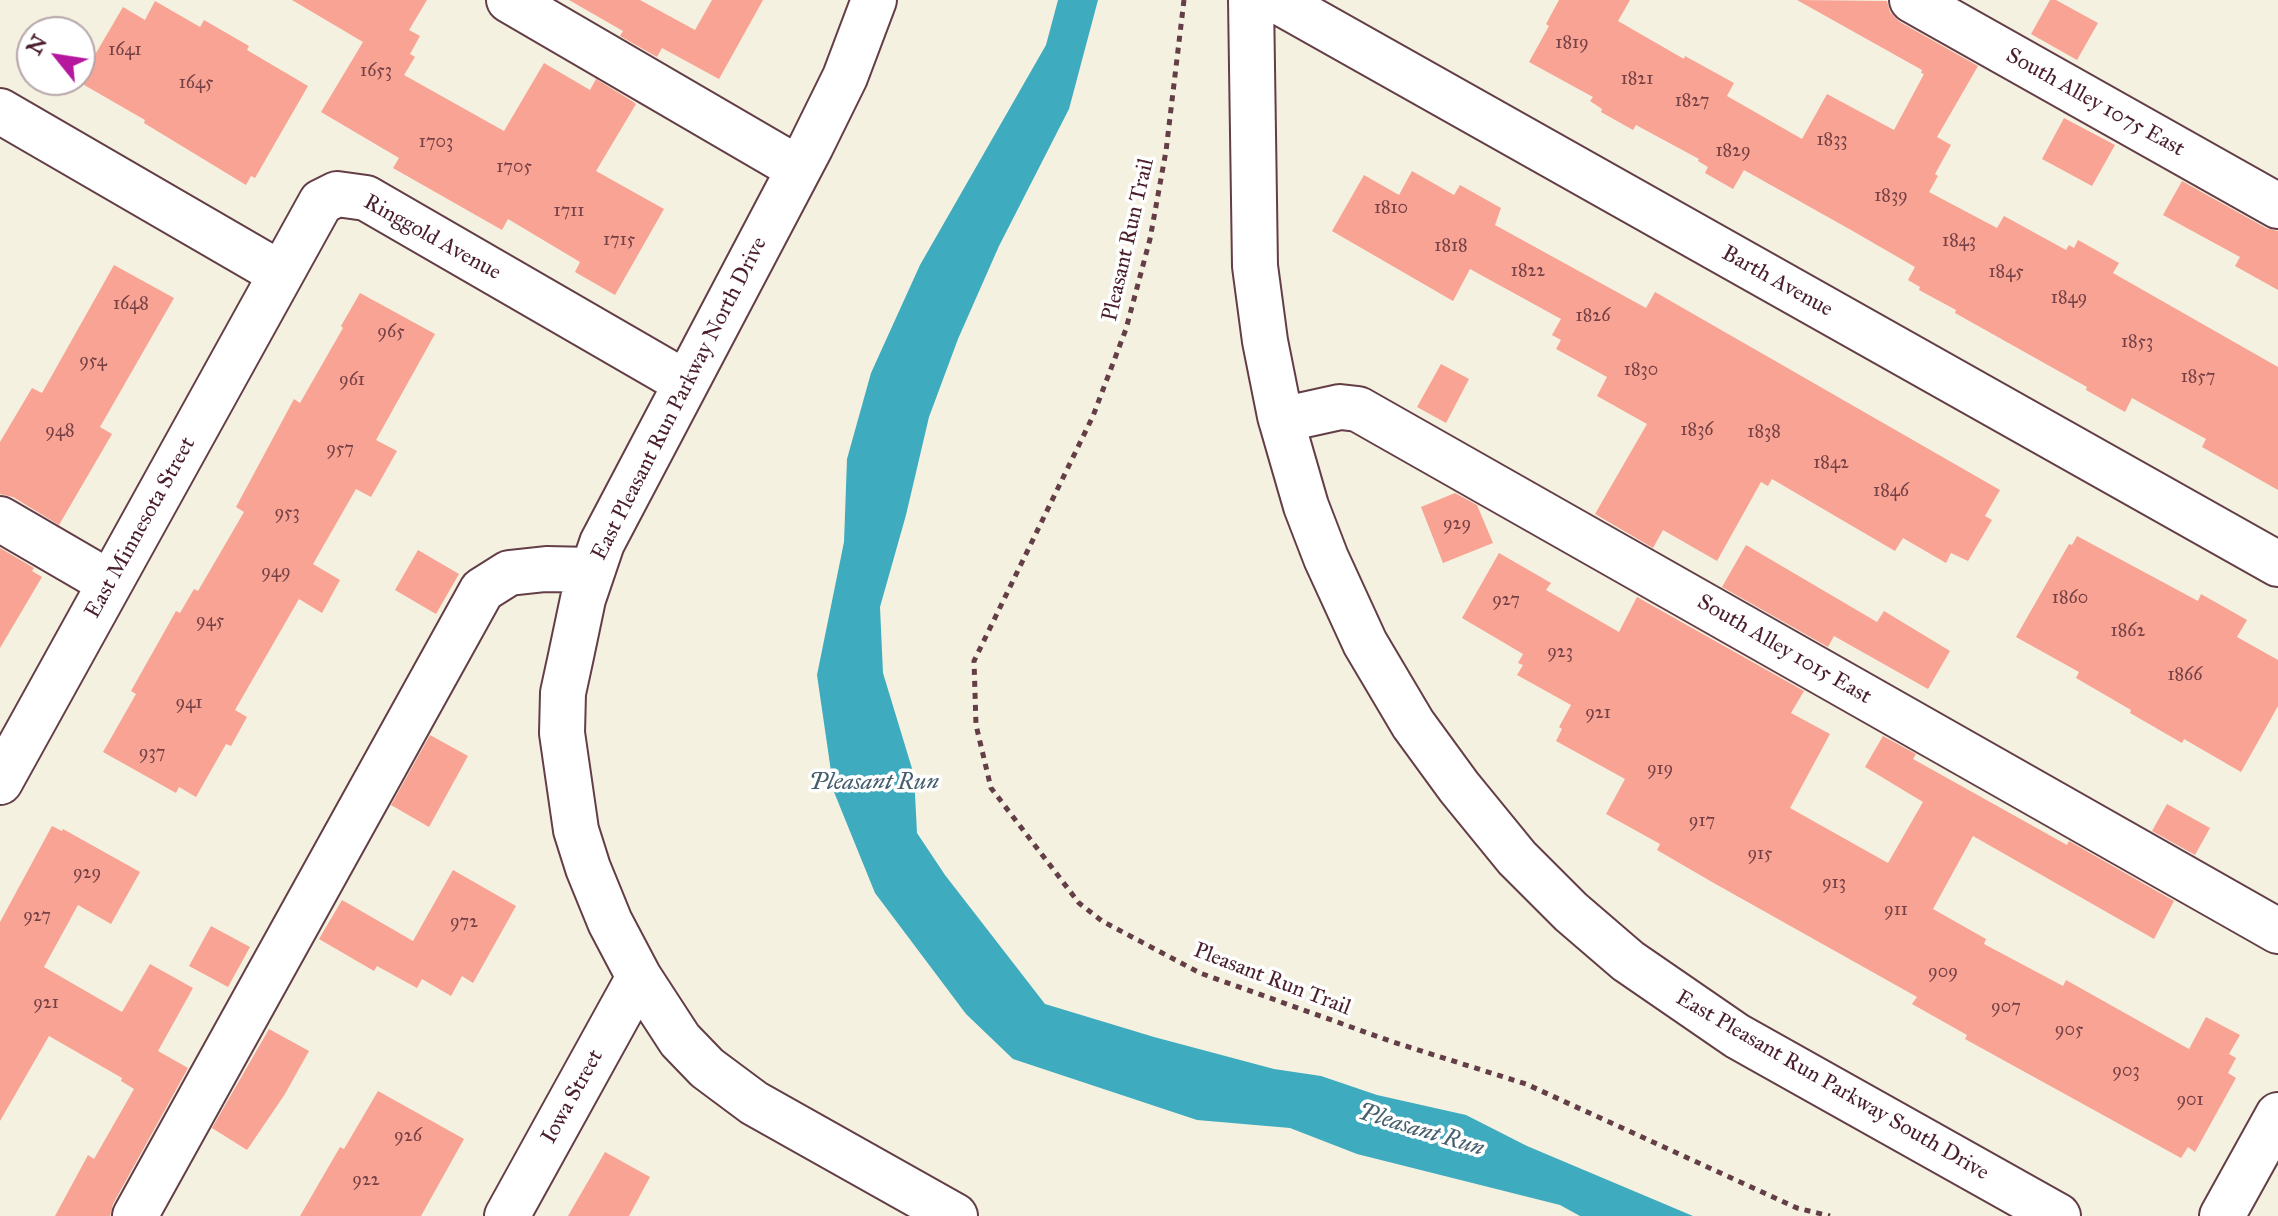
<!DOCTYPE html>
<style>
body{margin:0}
#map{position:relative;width:2278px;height:1216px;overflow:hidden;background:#f4f1e0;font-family:"IM FELL Great Primer",serif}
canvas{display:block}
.north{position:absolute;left:16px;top:16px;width:80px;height:80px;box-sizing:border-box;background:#fff;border:2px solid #b7a5aa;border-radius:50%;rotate:300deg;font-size:22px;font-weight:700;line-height:32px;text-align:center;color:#4a1f2b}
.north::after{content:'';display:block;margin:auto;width:28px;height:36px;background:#b5179e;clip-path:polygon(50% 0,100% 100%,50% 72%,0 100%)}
</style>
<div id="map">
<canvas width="2278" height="1216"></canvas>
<div class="north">N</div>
</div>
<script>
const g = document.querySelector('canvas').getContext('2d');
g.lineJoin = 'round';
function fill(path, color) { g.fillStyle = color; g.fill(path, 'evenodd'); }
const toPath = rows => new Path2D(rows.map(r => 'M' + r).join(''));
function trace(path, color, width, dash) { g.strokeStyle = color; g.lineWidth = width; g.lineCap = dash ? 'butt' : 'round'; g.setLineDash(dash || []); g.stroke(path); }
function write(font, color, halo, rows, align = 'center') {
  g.font = font + ' "IM FELL Great Primer",serif'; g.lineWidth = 7; g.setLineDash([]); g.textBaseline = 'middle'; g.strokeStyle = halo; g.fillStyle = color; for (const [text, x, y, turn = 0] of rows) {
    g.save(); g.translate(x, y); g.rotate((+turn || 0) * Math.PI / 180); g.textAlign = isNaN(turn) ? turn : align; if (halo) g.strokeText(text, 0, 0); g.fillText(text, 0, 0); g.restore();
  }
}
fill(toPath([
 [1058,0,1098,0,1069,109,999,246,958,339,929,417,906,515,880,607,883,673,914,775,917,833,945,875,1045,1004,1154,1037,1274,1069,1321,1076,1377,1095,1466,1115,1527,1146,1693,1216,1580,1216,1560,1205,1357,1154,1290,1128,1197,1120,1013,1059,966,1014,875,893,834,792,817,675,844,542,847,459,871,373,920,265,1046,45]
]), '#3fabbe');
fill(toPath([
 [292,0,427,0,409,30,420,36,410,54,415,57,404,75,504,131,544,63,590,90,596,79,632,101,636,104,596,171,664,209,615,295,575,272,580,262,508,219,502,230,393,168,399,158,321,112,363,42],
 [569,0,640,0,695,30,712,0,763,0,719,79,662,48,657,57,620,36,623,31],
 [1559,0,1630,0,1618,21,1684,59,1685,56,1734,83,1727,96,1802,139,1827,94,1894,130,1924,74,1921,73,1922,70,1797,0,1887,1,1890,12,1900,22,1978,66,1937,137,1951,145,1935,174,1938,176,1929,192,1997,228,2004,216,2066,250,2069,245,2074,248,2078,240,2119,263,2113,273,2278,367,2278,490,2202,447,2206,439,2132,398,2125,412,2086,390,2087,387,1955,313,1956,310,1919,290,1920,287,1908,280,1915,267,1851,230,1744,170,1733,189,1705,173,1708,167,1698,161,1699,159,1636,125,1633,130,1601,112,1602,109,1590,101,1593,97,1529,62,1549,26,1546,24],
 [2050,0,2056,0,2098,23,2077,60,2031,34],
 [155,1,200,27,204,20,249,46,247,50,308,86,255,178,251,176,246,185,144,123,145,120,79,82,123,7,145,20],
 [2064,118,2115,145,2092,186,2042,159],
 [1412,171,1454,195,1460,185,1501,208,1495,225,1646,308,1655,292,2000,490,1985,516,1992,520,1968,561,1951,553,1946,563,1903,538,1895,551,1772,479,1768,486,1761,482,1717,561,1663,530,1653,548,1595,514,1647,424,1597,396,1607,377,1556,349,1561,340,1552,335,1561,319,1470,269,1453,301,1332,231,1364,175,1399,195],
 [2182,181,2266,228,2278,231,2278,290,2235,266,2240,257,2163,215],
 [114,265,174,298,100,427,112,434,59,525,13,497,0,494,0,442,32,388,42,393],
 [360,293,435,334,376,440,397,451,371,497,356,489,313,564,340,580,322,613,299,599,235,710,247,717,231,746,226,744,196,797,179,787,176,793,103,752,136,694,131,691,176,611,180,613,194,589,198,591,244,512,236,507,294,399,300,403,343,328,341,326],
 [1441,364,1469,379,1446,423,1417,407],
 [1455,493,1477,505,1493,543,1443,563,1421,507],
 [2077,536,2198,601,2201,594,2247,620,2237,637,2278,660,2278,706,2241,772,2184,739,2182,743,2130,713,2131,710,2076,678,2079,672,2016,637,2069,544,2072,545],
 [1746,545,1877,622,1884,611,1950,651,1928,689,1834,636,1828,647,1722,587],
 [0,548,34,568,32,571,42,577,0,648],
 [418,550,459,574,436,614,395,590],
 [1499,553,1551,583,1546,590,1619,632,1637,597,1804,691,1791,713,1830,734,1790,808,1888,863,1923,802,1865,767,1883,736,1916,754,1913,759,2067,845,2069,841,2174,901,2154,939,1973,836,1933,909,1986,939,1984,944,2063,986,2066,980,2189,1049,2206,1017,2240,1035,2229,1054,2236,1058,2228,1073,2236,1078,2195,1152,2188,1147,2181,1158,1965,1039,1967,1035,1912,1004,1917,997,1712,882,1657,850,1660,844,1606,814,1625,779,1556,741,1562,729,1559,727,1571,705,1517,675,1523,665,1518,663,1523,654,1462,618],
 [430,735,468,756,429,827,391,805],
 [2167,804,2210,828,2195,855,2152,831],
 [52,826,62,831,63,829,140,872,111,924,78,905,44,967,122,1012,150,964,193,988,158,1051,188,1068,113,1204,110,1216,55,1216,88,1155,94,1159,134,1089,121,1081,122,1078,49,1036,0,1121,0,922],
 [453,870,516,906,473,983,462,976,451,996,422,979,417,988,377,966,374,971,319,939,342,900,413,941],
 [211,926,250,947,228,987,189,966],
 [269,1029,309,1051,285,1094,247,1150,212,1128],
 [378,1091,464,1139,421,1216,300,1216,340,1147,344,1149],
 [605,1152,650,1177,629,1216,568,1216]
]), '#f8a394');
const minor = toPath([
 [509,0,799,169],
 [874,0,845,77,811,146,602,543,583,599,571,656,563,693,562,733,576,830,588,868,610,922,639,977,680,1040,707,1068,754,1103,955,1216],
 [1251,0,1255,266,1265,341,1280,416,1306,506,1326,558,1365,643,1413,724,1459,787,1517,858,1571,912,1628,961,1737,1036,2058,1216],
 [1276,0,2278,564],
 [1912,0,2278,206],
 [0,111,281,274],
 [1281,420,1340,407,1358,409,2278,931],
 [0,519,110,583],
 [0,782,321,202,337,194,366,198,686,383],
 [135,1216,482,590,509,573,546,569,592,570],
 [507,1216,639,977],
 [2222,1216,2278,1115]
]);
trace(minor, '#643e46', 48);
trace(toPath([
 [1184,0,1166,151,1150,239,1126,329,1093,416,974,661,976,725,991,788,1079,903,1102,921,1200,973,1393,1042,1526,1084,1797,1208,1830,1216]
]), '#643e46', 5, [6, 6]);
trace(minor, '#fff', 44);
write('18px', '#764045', null, [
 ["1819",1572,44],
 ["1641",125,51],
 ["1653",376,72],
 ["1821",1637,80],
 ["1645",196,84],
 ["1827",1692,102],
 ["1833",1832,141],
 ["1703",436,143],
 ["1829",1733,152],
 ["1705",514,168],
 ["1839",1891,197],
 ["1810",1391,209],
 ["1711",569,212],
 ["1715",619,241],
 ["1843",1959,242],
 ["1818",1451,247],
 ["1822",1528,272],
 ["1845",2006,273],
 ["1849",2069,299],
 ["1648",131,305],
 ["1826",1593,317],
 ["965",391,333],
 ["1853",2137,343],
 ["954",93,362],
 ["1830",1641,371],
 ["1857",2198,378],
 ["961",352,381],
 ["1836",1697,431],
 ["948",60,432],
 ["1838",1764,433],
 ["957",340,450],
 ["1842",1831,464],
 ["1846",1891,492],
 ["953",287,514],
 ["929",1457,525],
 ["949",276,573],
 ["1860",2070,599],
 ["927",1506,601],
 ["945",210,622],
 ["1862",2128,632],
 ["923",1560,653],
 ["1866",2185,676],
 ["941",189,704],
 ["921",1598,714],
 ["937",152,754],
 ["919",1660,770],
 ["917",1702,822],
 ["915",1760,855],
 ["929",87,874],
 ["913",1834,884],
 ["911",1896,911],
 ["927",37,917],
 ["972",464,923],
 ["909",1943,973],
 ["921",46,1004],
 ["907",2006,1008],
 ["905",2069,1031],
 ["903",2126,1072],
 ["901",2190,1101],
 ["926",408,1137],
 ["922",366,1181]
]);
write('22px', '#4a1f2b', '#fff', [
 ["South Alley 1075 East",2095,103,29],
 ["Ringgold Avenue",432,238,29],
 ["Pleasant Run Trail",1129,240,-77],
 ["Barth Avenue",1777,282,29],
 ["East Pleasant Run Parkway North Drive",680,399,-63],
 ["East Minnesota Street",141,528,-61],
 ["South Alley 1015 East",1784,650,30],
 ["Pleasant Run Trail",1272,980,21],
 ["East Pleasant Run Parkway South Drive",1832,1086,30],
 ["Iowa Street",573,1097,-61]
]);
write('italic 24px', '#455e6d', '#fff', [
 ["Pleasant Run",874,783],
 ["Pleasant Run",1421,1131,17]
]);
</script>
